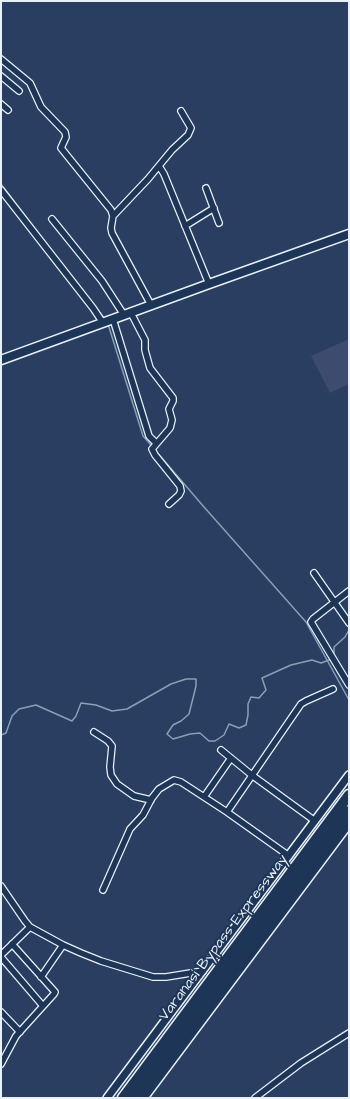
<!DOCTYPE html>
<style>
body{margin:0}
#map{position:relative;width:350px;height:1099px;overflow:hidden;background:#293e60;font-family:"Architects Daughter",sans-serif}
canvas{display:block}
.frame{position:absolute;inset:0;border:2px solid #e8f1f8;pointer-events:none}
</style>
<div id="map">
<canvas width="350" height="1099"></canvas>
<div class="frame"></div>
</div>
<script>
const g = document.querySelector('canvas').getContext('2d');
g.lineJoin = 'round';
function fill(path, color) { g.fillStyle = color; g.fill(path, 'evenodd'); }
const toPath = rows => new Path2D(rows.map(r => 'M' + r).join(''));
function trace(path, color, width, dash) { g.strokeStyle = color; g.lineWidth = width; g.lineCap = dash ? 'butt' : 'round'; g.setLineDash(dash || []); g.stroke(path); }
function write(font, color, halo, rows, align = 'center') {
  g.font = font + ' "Architects Daughter",sans-serif'; g.lineWidth = 4; g.setLineDash([]); g.textBaseline = 'middle'; g.strokeStyle = halo; g.fillStyle = color; for (const [text, x, y, turn = 0] of rows) {
    g.save(); g.translate(x, y); g.rotate((+turn || 0) * Math.PI / 180); g.textAlign = isNaN(turn) ? turn : align; if (halo) g.strokeText(text, 0, 0); g.fillText(text, 0, 0); g.restore();
  }
}
fill(toPath([
 [349,339,349,384,330,393,311,356]
]), '#3c4b6e');
trace(toPath([
 [1,184,58,259],
 [96,308,105,319],
 [108,324,143,436,151,445],
 [155,450,204,507,306,622,349,700],
 [334,655,334,647,345,637,349,630],
 [1,735,6,733,12,716,19,709,36,705,72,721,76,716,81,703,96,705,112,711,127,709,171,684,186,679,196,679,196,686,189,714,181,721,173,725,167,734,173,739,190,734,200,733,209,741,215,741,224,735,229,724,239,728,246,725,248,715,248,704,251,697,259,698,266,690,262,678,291,665,312,660,321,663,332,659]
]), '#86a1b7', 1.5);
const street = toPath([
 [1,59,30,83,41,107,65,132,66,137,61,148,111,210,113,216,111,228,112,233,151,305],
 [1,76,19,91],
 [1,104,8,110],
 [159,166,164,174,209,284],
 [206,188,219,223],
 [1,190,93,308,103,323],
 [113,216,148,179,172,150,188,135,191,128,181,111],
 [52,219,102,281,124,315],
 [185,226,214,208],
 [131,313,145,340,145,350,150,368,173,398,173,401,169,409,172,420,170,428,152,449,155,455,180,486,181,491,179,495,169,504],
 [113,319,149,436,156,443],
 [314,573,349,623],
 [349,591,313,619,311,622,349,685],
 [94,732,108,741,112,746,110,767,111,775,117,784,134,796,151,800],
 [221,750,253,776,315,821],
 [204,797,231,758],
 [227,812,301,704,306,701,333,689],
 [1,886,25,921,30,927,63,945,81,953,101,961,153,977,166,977,203,971],
 [103,890,130,829,143,815,152,798,159,789,174,780,181,782,227,812,289,856],
 [1,955,30,927],
 [1,957,43,1006],
 [41,977,63,945],
 [1,1012,20,1032],
 [1,1064,16,1036,54,994,55,992,12,944],
 [255,1098,301,1063,349,1033]
]);
const secondary = toPath([
 [107,1098,349,775],
 [144,1098,349,824]
]);
const primary = toPath([
 [1,360,209,284,349,234]
]);
const highway = toPath([
 [123,1098,349,795],
 [135,1098,349,811]
]);
trace(street, '#e8f1f8', 8);
trace(secondary, '#e8f1f8', 10);
trace(primary, '#e8f1f8', 11);
trace(highway, '#e8f1f8', 13);
trace(street, '#1d3557', 5.5);
trace(secondary, '#1d3557', 7);
trace(primary, '#1d3557', 8);
trace(highway, '#1d3557', 10);
write('15px', '#e8f1f8', '#1d3557', [
 ["Varanasi Bypass Expressway",224,938,-53]
]);
</script>
